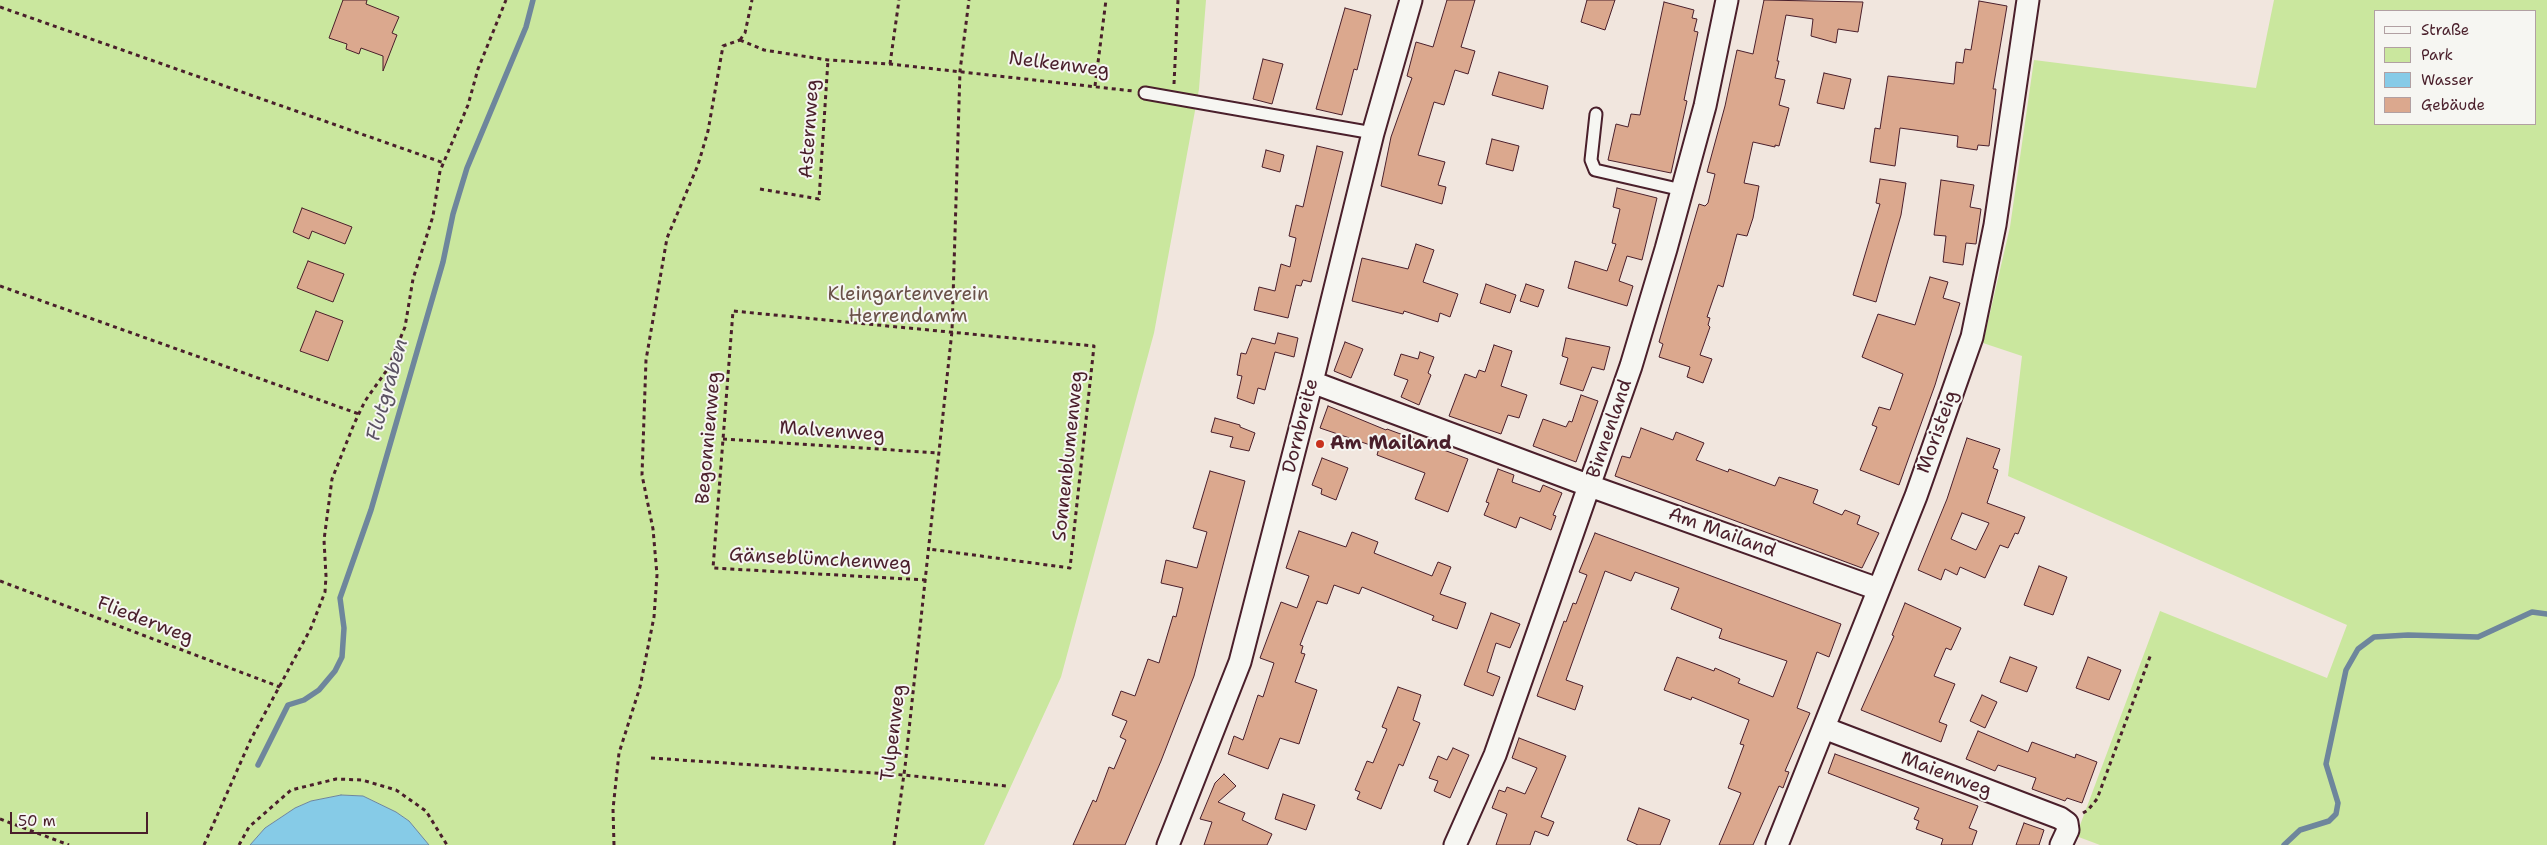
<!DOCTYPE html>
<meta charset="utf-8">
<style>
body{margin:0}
#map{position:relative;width:2547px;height:845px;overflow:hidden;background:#f1e6de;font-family:"Shantell Sans",sans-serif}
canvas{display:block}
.legend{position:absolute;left:2374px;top:10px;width:162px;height:115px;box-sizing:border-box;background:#f6f6f2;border:1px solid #b1a0a2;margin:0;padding:6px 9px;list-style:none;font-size:15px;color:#4a1f2b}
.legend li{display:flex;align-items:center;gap:10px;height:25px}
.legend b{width:25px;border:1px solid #b1a0a2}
.scale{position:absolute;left:10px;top:812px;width:138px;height:22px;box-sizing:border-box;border:2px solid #4a1f2b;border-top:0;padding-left:6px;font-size:15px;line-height:18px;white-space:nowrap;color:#4a1f2b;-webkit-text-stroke:4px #f6f6f2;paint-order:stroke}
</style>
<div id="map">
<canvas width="2547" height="845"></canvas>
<ul class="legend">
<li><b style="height:6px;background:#f6f6f2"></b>Straße</li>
<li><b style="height:14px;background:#cae79e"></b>Park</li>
<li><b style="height:14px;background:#86cbe7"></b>Wasser</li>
<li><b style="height:14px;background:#dba88e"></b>Gebäude</li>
</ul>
<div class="scale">50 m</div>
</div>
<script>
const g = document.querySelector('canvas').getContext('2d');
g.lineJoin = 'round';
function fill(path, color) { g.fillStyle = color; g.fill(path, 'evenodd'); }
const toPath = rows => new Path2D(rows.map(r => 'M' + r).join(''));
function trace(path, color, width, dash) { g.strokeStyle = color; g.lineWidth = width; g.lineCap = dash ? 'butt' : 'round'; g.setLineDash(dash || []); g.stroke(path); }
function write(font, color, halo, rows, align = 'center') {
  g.font = font + ' "Shantell Sans",sans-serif'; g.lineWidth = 4; g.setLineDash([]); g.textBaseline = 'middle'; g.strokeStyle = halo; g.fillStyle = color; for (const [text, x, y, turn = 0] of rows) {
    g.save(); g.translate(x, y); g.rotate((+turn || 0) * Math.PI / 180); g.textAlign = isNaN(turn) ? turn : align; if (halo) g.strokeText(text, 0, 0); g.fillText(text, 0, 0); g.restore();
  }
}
fill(toPath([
 [0,0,1206,0,1199,89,1154,333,1061,677,984,845,429,845,409,821,396,812,363,796,341,795,311,801,295,808,265,828,250,845,0,845],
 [2274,0,2547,0,2547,845,2100,845,2076,836,2160,611,2327,678,2347,625,2008,476,2022,356,1983,343,2010,227,2034,60,2256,88],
 [2376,11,2536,11,2536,124,2376,124]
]), '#cae79e');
const water = toPath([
 [341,795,363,796,396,812,409,821,429,845,250,845,265,828,295,808,311,801,341,795]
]);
fill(water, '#86cbe7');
trace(water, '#6e869c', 1);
trace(toPath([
 [258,765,288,705,304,700,319,690,335,671,342,657,344,628,340,598,371,510,443,262,453,214,467,168,526,27,533,0],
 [2284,845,2300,830,2329,821,2336,814,2338,803,2326,764,2346,670,2358,649,2374,637,2408,635,2478,637,2532,612,2547,614]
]), '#6e869c', 5.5);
const building = toPath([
 [343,0,367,0,366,4,399,17,392,33,397,35,383,71,383,56,361,48,359,54,346,49,347,44,329,38,343,0],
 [1447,0,1475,0,1461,47,1475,51,1468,74,1455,70,1444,105,1434,102,1418,155,1445,162,1438,185,1446,187,1442,204,1381,186,1391,137,1412,78,1407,76,1416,42,1433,47,1447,0],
 [1587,0,1615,0,1605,30,1581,22,1587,0],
 [1764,0,1863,2,1858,32,1838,29,1836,43,1811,36,1813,19,1786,15,1777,61,1779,61,1775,78,1785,80,1779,105,1789,108,1779,146,1775,145,1775,147,1753,142,1744,183,1759,186,1753,218,1747,236,1737,234,1723,287,1718,285,1707,317,1710,318,1708,325,1710,327,1700,355,1712,359,1703,383,1687,377,1690,367,1659,357,1663,344,1659,342,1699,204,1705,206,1708,203,1715,174,1707,172,1725,106,1737,50,1753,54,1764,0],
 [1979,1,2007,6,1993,89,1996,89,1989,146,1978,145,1977,150,1957,147,1958,136,1900,128,1895,166,1870,162,1875,128,1880,129,1888,76,1954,84,1956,62,1963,63,1965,49,1971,50,1979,1],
 [1664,2,1694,10,1692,18,1697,19,1694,31,1698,32,1684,100,1687,101,1671,173,1608,160,1616,124,1628,127,1631,114,1640,115,1664,2],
 [1345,8,1371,15,1357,70,1354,69,1342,115,1316,109,1345,8],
 [1263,59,1283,64,1272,104,1253,99,1263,59],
 [1499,72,1548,86,1543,109,1492,95,1499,72],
 [1824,73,1851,79,1844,109,1817,103,1824,73],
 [1492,139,1519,146,1513,171,1486,164,1492,139],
 [1317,146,1343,152,1311,282,1303,280,1301,286,1296,285,1288,318,1254,310,1259,287,1275,291,1281,264,1290,267,1296,238,1289,236,1296,205,1303,207,1317,146],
 [1266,150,1284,155,1280,172,1262,167,1266,150],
 [1880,179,1906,183,1901,215,1876,302,1853,295,1880,204,1876,203,1880,179],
 [1941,180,1974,185,1970,207,1981,209,1976,244,1966,243,1963,265,1943,262,1946,236,1934,235,1941,180],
 [1617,188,1657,198,1642,260,1627,256,1619,281,1633,286,1627,306,1568,288,1575,261,1607,271,1616,244,1612,243,1620,209,1613,207,1617,188],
 [302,208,352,227,345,244,312,231,309,239,293,232,302,208],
 [1416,244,1434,250,1423,282,1458,294,1450,317,1440,313,1438,322,1404,311,1403,314,1352,301,1362,258,1408,269,1416,244],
 [308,261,344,274,333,302,297,288,308,261],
 [1930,277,1948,282,1943,298,1960,303,1935,385,1899,485,1860,470,1877,427,1872,425,1879,407,1890,410,1903,374,1862,357,1878,314,1915,325,1930,277],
 [1486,284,1516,295,1510,313,1480,303,1486,284],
 [1526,284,1544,290,1538,307,1520,301,1526,284],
 [316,311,343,321,328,361,300,351,316,311],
 [1278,333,1298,338,1294,357,1275,352,1265,390,1258,388,1254,404,1237,398,1242,376,1237,375,1241,353,1246,354,1252,338,1275,344,1278,333],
 [1566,338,1610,347,1604,370,1592,367,1583,391,1560,384,1568,358,1562,356,1566,338],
 [1345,342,1363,349,1351,378,1334,371,1345,342],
 [1494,345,1512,351,1501,386,1527,395,1519,418,1508,415,1501,434,1449,416,1465,374,1476,378,1479,370,1485,372,1494,345],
 [1420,352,1434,357,1428,373,1431,375,1419,405,1401,397,1408,380,1394,375,1401,354,1418,359,1420,352],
 [1581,395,1598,401,1576,462,1533,446,1543,419,1566,427,1569,421,1572,422,1581,395],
 [1328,406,1386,430,1387,429,1468,459,1448,512,1415,499,1425,473,1377,455,1379,448,1320,428,1328,406],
 [1215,418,1240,425,1240,427,1255,433,1249,451,1230,447,1233,437,1211,432,1215,418],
 [1641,428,1673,440,1676,432,1704,443,1696,460,1728,472,1729,469,1775,486,1779,477,1818,490,1813,503,1842,515,1845,510,1860,516,1857,524,1879,533,1862,568,1615,476,1622,456,1630,458,1641,428],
 [1967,438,2000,449,1993,468,1998,470,1987,503,2025,517,2018,534,2015,533,2008,548,2000,545,1985,578,1960,567,1957,575,1945,569,1941,580,1918,570,1947,499,1967,438],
 [1962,513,1989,523,1976,550,1951,539,1962,513],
 [1322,458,1348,468,1336,500,1321,494,1322,489,1312,485,1322,458],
 [1498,469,1514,475,1512,482,1540,492,1543,485,1562,493,1553,515,1556,516,1551,530,1520,517,1516,528,1484,515,1489,503,1486,502,1498,469],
 [1210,471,1245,481,1194,676,1161,761,1125,845,1073,845,1093,800,1096,802,1109,767,1114,769,1126,740,1120,737,1127,721,1112,715,1121,691,1135,696,1148,659,1159,663,1173,616,1176,617,1183,588,1161,583,1166,560,1197,568,1207,532,1193,528,1210,471],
 [1299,531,1346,547,1352,532,1378,542,1374,553,1432,576,1438,562,1451,567,1440,594,1466,603,1457,629,1432,620,1434,616,1362,587,1359,594,1334,585,1327,604,1317,601,1300,645,1303,646,1301,653,1305,654,1295,682,1317,690,1299,744,1280,738,1268,769,1228,754,1234,736,1243,740,1258,695,1263,697,1274,663,1260,658,1281,602,1297,608,1309,576,1286,568,1299,531],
 [1595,533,1841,624,1829,657,1817,652,1797,708,1810,713,1785,771,1789,772,1783,788,1779,786,1753,845,1719,845,1741,793,1728,788,1744,745,1740,744,1749,720,1692,697,1691,700,1664,690,1677,657,1714,671,1715,668,1740,679,1738,683,1773,697,1787,661,1719,638,1722,629,1671,609,1679,588,1635,572,1631,581,1605,571,1566,680,1583,686,1575,710,1537,696,1564,621,1566,622,1573,603,1576,604,1587,575,1579,572,1595,533],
 [2039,566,2067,577,2053,615,2024,605,2039,566],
 [1905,603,1961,628,1951,650,1946,648,1934,676,1955,684,1939,722,1947,725,1941,742,1861,710,1894,636,1892,635,1905,603],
 [1491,613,1520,624,1510,648,1496,643,1487,672,1500,677,1493,696,1464,685,1491,613],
 [2010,657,2037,667,2027,692,2000,682,2010,657],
 [2088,657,2121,670,2109,700,2076,688,2088,657],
 [1398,687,1421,695,1413,720,1420,723,1403,766,1399,764,1381,809,1357,799,1360,792,1355,790,1367,761,1373,763,1387,729,1382,727,1398,687],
 [1982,695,1997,702,1985,728,1970,721,1982,695],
 [1978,731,2028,752,2032,742,2075,758,2076,754,2097,762,2082,803,2067,798,2065,801,2032,789,2036,778,1998,765,1995,771,1966,759,1978,731],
 [1519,738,1566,756,1541,817,1554,822,1548,836,1535,831,1530,845,1496,845,1507,814,1492,808,1499,790,1505,792,1507,787,1525,794,1537,768,1512,758,1519,738],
 [1453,748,1469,755,1450,798,1434,791,1438,781,1429,778,1438,756,1447,760,1453,748],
 [1835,754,1978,806,1969,828,1977,831,1972,845,1941,845,1943,839,1916,829,1919,821,1914,819,1919,808,1828,773,1835,754],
 [1224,774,1236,786,1218,802,1245,813,1242,820,1272,834,1267,845,1204,845,1212,822,1200,819,1215,783,1224,774],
 [1283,794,1315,805,1306,830,1275,819,1283,794],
 [1639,808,1670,820,1660,845,1638,845,1627,840,1639,808],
 [2024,823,2044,830,2039,845,2016,845,2024,823]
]);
fill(building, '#dba88e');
trace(building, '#4a1f2b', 1);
const lane = toPath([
 [1145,93,1373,133],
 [1596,114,1591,160,1595,170,1682,190]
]);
const street = toPath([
 [1312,382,1590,486,1878,589],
 [1824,728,2060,818,2067,823,2068,830,2061,845],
 [1168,845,1240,662,1312,382,1373,133,1411,0],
 [1455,845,1495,755,1631,366,1666,249,1705,106,1727,0],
 [1777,845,1916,496,1972,337,1995,225,2028,0]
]);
trace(lane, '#4a1f2b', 15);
trace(street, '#4a1f2b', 25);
trace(toPath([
 [0,7,444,163],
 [740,40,764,50,828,60,890,64,1133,91],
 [740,40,745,33,752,0],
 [890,64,899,0],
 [1174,84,1178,0],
 [1095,86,1106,0],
 [760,189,819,199,828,60],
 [0,286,359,414],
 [723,439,939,453],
 [926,580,713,568,733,311,1094,346,1070,568,929,549],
 [0,581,280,687],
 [651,758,904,775,1006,786],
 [2083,813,2088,810,2097,799,2151,654],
 [0,819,69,845],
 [204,845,251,739,311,628,325,592,326,576,324,540,332,479,354,424,365,401,387,370,405,327,413,279,433,216,440,171,468,105,478,69,506,0],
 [239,845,249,827,291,790,336,779,362,780,396,790,426,811,447,845],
 [614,845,613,809,619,753,640,687,654,617,657,575,653,529,642,475,646,360,667,238,698,165,708,131,723,46,740,40],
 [894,845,905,767,952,331,960,71,969,0]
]), '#4a1f2b', 3, [4, 4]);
trace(lane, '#f6f6f2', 11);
trace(street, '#f6f6f2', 21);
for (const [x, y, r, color] of [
 [1320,444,5,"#c8321e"]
]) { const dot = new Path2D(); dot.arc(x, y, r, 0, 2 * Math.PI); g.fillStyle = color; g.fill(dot); trace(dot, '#f6f6f2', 2); }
write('19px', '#4a1f2b', '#f6f6f2', [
 ["Nelkenweg",1059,65,7],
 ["Asternweg",810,129,-86],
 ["Dornbreite",1301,426,-76],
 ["Binnenland",1610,429,-71],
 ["Malvenweg",832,432,4],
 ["Moristeig",1938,432,-70],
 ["Begonnienweg",709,438,-85],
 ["Sonnenblumenweg",1069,456,-84],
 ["Am Mailand",1722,533,20],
 ["Gänseblümchenweg",820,560,3],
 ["Fliederweg",145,621,21],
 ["Tulpenweg",894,733,-83],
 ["Maienweg",1946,775,21]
]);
write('19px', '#6a5148', '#f6f6f2', [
 ["Kleingartenverein",908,295],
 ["Herrendamm",908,317]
]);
write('bold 19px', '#4a1f2b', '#f6f6f2', [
 ["Am Mailand",1330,444]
], 'left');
write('italic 20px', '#5c5363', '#f6f6f2', [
 ["Flutgraben",388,390,-74]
]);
</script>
